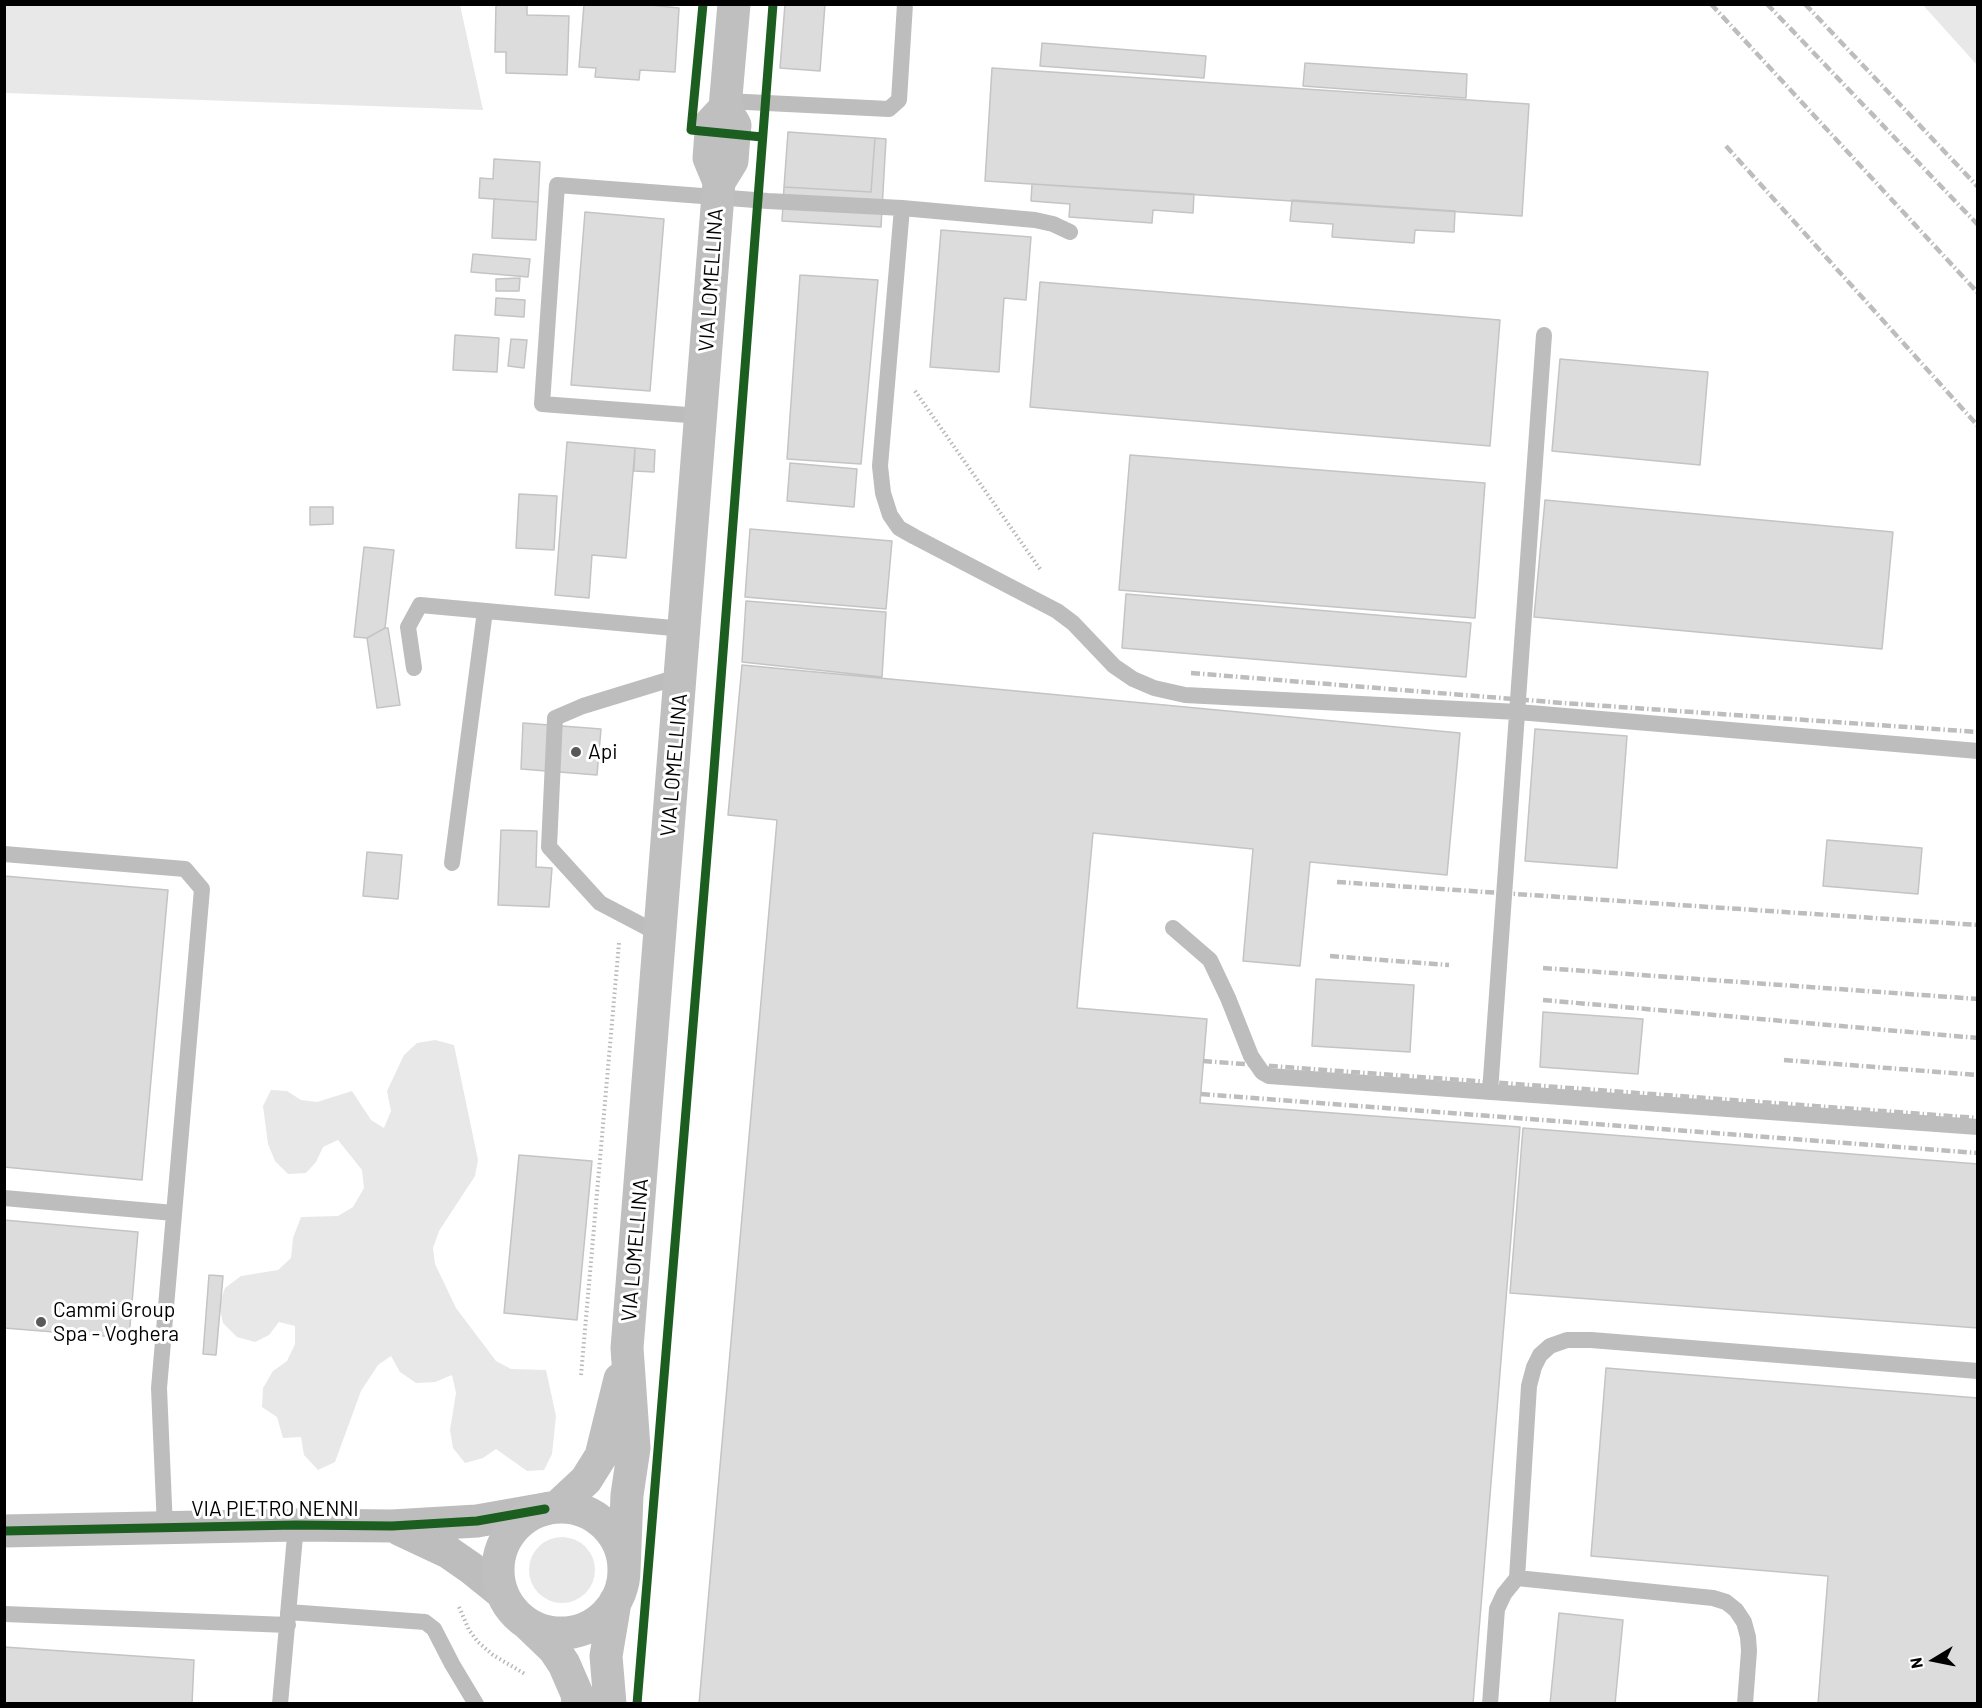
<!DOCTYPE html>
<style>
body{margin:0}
#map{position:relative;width:1982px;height:1708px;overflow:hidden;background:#fff;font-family:Barlow,sans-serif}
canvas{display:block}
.frame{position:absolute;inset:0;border:6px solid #000;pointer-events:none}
.north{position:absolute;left:1904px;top:1630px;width:60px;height:60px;-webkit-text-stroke:4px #fff;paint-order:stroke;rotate:260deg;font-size:16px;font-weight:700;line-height:24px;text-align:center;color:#000}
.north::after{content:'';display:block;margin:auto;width:21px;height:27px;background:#000;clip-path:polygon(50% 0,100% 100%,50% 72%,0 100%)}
</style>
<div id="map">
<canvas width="1982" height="1708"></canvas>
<div class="frame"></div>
<div class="north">N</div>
</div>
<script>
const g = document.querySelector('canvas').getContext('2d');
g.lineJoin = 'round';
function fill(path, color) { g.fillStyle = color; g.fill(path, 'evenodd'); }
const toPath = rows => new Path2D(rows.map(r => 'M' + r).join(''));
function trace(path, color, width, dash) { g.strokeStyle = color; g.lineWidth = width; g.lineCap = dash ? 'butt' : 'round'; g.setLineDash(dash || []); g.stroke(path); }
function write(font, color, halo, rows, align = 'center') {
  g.font = font + ' Barlow,sans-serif'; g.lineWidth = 6; g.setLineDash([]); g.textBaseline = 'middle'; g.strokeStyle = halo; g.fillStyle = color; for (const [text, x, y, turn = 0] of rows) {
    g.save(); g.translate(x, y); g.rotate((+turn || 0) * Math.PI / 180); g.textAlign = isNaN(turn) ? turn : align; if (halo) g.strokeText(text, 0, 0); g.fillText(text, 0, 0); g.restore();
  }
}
fill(toPath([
 [460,5,483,110,5,93,5,5],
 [1923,5,1977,5,1977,65],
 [435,1040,454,1045,478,1160,475,1176,439,1231,433,1248,435,1264,456,1308,496,1361,511,1369,546,1370,556,1416,552,1454,544,1470,527,1471,496,1449,483,1458,465,1463,453,1448,450,1430,456,1393,452,1375,435,1382,416,1383,400,1372,391,1356,378,1365,361,1391,335,1462,318,1470,304,1455,301,1437,283,1438,277,1417,262,1407,263,1388,273,1371,287,1361,295,1344,295,1326,279,1322,269,1335,255,1342,237,1337,223,1323,219,1305,225,1288,241,1276,278,1270,291,1258,293,1238,301,1217,338,1216,353,1207,364,1188,362,1170,338,1140,323,1147,316,1162,306,1173,288,1174,275,1161,268,1144,263,1106,271,1090,287,1091,301,1100,317,1102,352,1091,371,1120,384,1128,391,1111,387,1091,404,1055,417,1043],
 '529 1570a33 33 0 1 1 66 0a33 33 0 1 1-66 0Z'
]), '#e8e8e8');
const building = toPath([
 [496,4,527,4,527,15,569,16,567,75,506,73,506,52,495,52,496,4],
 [584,4,640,4,679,8,675,72,640,70,639,80,595,77,596,68,579,67,584,4],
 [785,4,825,4,820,71,780,68,785,4],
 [1042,43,1206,56,1204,78,1040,66,1042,43],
 [1305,63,1467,74,1466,98,1303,86,1305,63],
 [992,68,1529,104,1522,216,985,181,992,68],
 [788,132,875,138,871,192,784,187,788,132],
 [875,138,886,139,881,227,782,221,784,187,871,192,875,138],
 [494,159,540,162,538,202,479,198,480,178,493,179,494,159],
 [1032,184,1194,194,1193,213,1153,210,1152,223,1069,217,1070,204,1031,201,1032,184],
 [494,199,538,202,536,240,492,238,494,199],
 [1292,200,1455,211,1454,232,1415,230,1414,243,1332,237,1333,224,1290,221,1292,200],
 [585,212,664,219,650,391,571,385,585,212],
 [941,230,1031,237,1026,300,1004,298,999,372,930,367,941,230],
 [473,254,530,259,528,277,471,272,473,254],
 [800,275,878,280,861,464,787,459,800,275],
 [520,278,519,291,496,291,496,279,520,278],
 [1040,282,1500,320,1490,446,1030,407,1040,282],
 [496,298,525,300,524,317,495,315,496,298],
 [455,335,499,338,497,372,453,370,455,335],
 [511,339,527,340,524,368,508,366,511,339],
 [1560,359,1708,372,1700,465,1552,451,1560,359],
 [567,442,635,448,626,558,592,555,589,598,555,595,567,442],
 [635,448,655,450,654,472,634,471,635,448],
 [1130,455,1485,483,1475,618,1119,590,1130,455],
 [790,463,857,469,854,507,787,501,790,463],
 [519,494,557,496,554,550,516,548,519,494],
 [1545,500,1893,532,1882,649,1534,617,1545,500],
 [310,507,333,507,333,524,310,525,310,507],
 [750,529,892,541,886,609,745,597,750,529],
 [364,547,394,550,385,628,367,638,354,637,364,547],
 [1126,594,1471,623,1466,677,1122,648,1126,594],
 [746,601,886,612,882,677,742,662,746,601],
 [385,628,388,628,400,705,377,708,367,638,385,628],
 [742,665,1460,733,1447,875,1310,862,1300,966,1243,961,1253,849,1093,833,1077,1008,1207,1019,1200,1103,1520,1127,1473,1704,699,1704,777,820,728,815,742,665],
 [523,723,601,729,597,775,521,769,523,723],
 [1535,729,1627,736,1617,868,1525,861,1535,729],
 [501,830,537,831,536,867,552,868,549,907,498,905,501,830],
 [1827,840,1922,848,1918,894,1823,886,1827,840],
 [367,852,402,855,398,899,363,896,367,852],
 [4,876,168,890,142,1180,4,1167,4,876],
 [1316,979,1414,985,1410,1052,1312,1046,1316,979],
 [1543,1012,1643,1019,1638,1074,1540,1067,1543,1012],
 [1523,1128,1978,1164,1978,1328,1510,1293,1523,1128],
 [519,1155,592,1161,577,1320,504,1313,519,1155],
 [4,1220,138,1232,129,1338,4,1328,4,1220],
 [209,1275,223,1276,216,1355,203,1354,209,1275],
 [1606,1368,1978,1398,1978,1704,1818,1704,1828,1576,1591,1556,1606,1368],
 [1559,1613,1623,1620,1615,1704,1550,1704,1559,1613],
 [4,1647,194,1660,192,1704,4,1704,4,1647]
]);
fill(building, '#dcdcdc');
trace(building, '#c4c4c4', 1.5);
trace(toPath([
 [915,391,1040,569],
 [581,1375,619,943],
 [459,1607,469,1630,478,1642,493,1655,525,1674]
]), '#b8b8b8', 4, [1.5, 3]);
trace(toPath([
 [726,101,889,109,899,100,905,4],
 [902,208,880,466,883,493,890,515,899,528,915,537,1057,611,1073,623,1114,666,1133,679,1154,688,1185,695,1518,712,1978,751],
 [701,416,542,404,557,185,768,201,902,208,1035,220,1053,224,1070,232],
 [414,668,408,627,420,605,684,629],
 [4,854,185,869,202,889,159,1388,165,1528],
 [452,863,485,611],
 [1173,928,1210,960,1228,998,1251,1056,1262,1072,1269,1076,1978,1127],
 [661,935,600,903,549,847,555,718,583,706,681,676],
 [1490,1092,1544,335],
 [4,1198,174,1213],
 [1517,1578,1713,1598,1726,1602,1736,1610,1744,1622,1748,1637,1749,1651,1745,1704],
 [288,1612,425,1622,434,1629,452,1664,476,1704],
 [4,1614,288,1625],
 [280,1704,296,1525],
 [1490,1704,1497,1609,1504,1594,1517,1578,1529,1386,1534,1367,1540,1355,1550,1346,1567,1340,1591,1340,1978,1371]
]), '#bdbdbd', 16);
trace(toPath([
 [399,1529,448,1552,471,1568,502,1593],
 [4,1531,296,1525,392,1526,477,1521,545,1509]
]), '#bdbdbd', 33);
trace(toPath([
 [719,182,709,158,711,132,711,123,725,108],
 [557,1507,586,1480,601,1456,620,1379],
 '498 1570a63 63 0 1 1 126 0a63 63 0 1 1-126 0Z',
 [624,1571,627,1495,634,1448,627,1348,719,182,732,161,734,134,735,125,725,108,734,4],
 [528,1624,554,1649,564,1664,577,1694,578,1704],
 [610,1704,606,1656,615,1602]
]), '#bfbfbf', 33);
trace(toPath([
 [1711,4,1978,293],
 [1767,4,1978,225],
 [1805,4,1978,187],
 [1726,146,1978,426],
 [1191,673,1563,703,1978,732],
 [1337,882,1978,925],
 [1330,956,1449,965],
 [1543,968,1978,999],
 [1543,1000,1978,1038],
 [1784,1060,1978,1075],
 [1203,1061,1978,1118],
 [1201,1094,1978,1153]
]), '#bdbdbd', 4.5, [9, 3, 1.5, 3]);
trace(toPath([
 [703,4,691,130,762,137],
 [4,1531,296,1525,392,1526,477,1521,545,1509],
 [637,1704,712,795,773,4]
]), '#1b5e20', 9);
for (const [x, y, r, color] of [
 [576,752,6,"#595959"],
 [41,1322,6,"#595959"]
]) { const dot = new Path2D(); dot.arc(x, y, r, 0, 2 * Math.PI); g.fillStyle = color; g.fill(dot); trace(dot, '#fff', 2); }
write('21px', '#000', '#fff', [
 ["VIA LOMELLINA",711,280,-86],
 ["VIA LOMELLINA",674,765,-85],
 ["VIA LOMELLINA",635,1250,-85],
 ["VIA PIETRO NENNI",275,1509]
]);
write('21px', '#000', '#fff', [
 ["Api",588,752],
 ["Cammi Group",53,1310],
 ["Spa - Voghera",53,1334]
], 'left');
</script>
